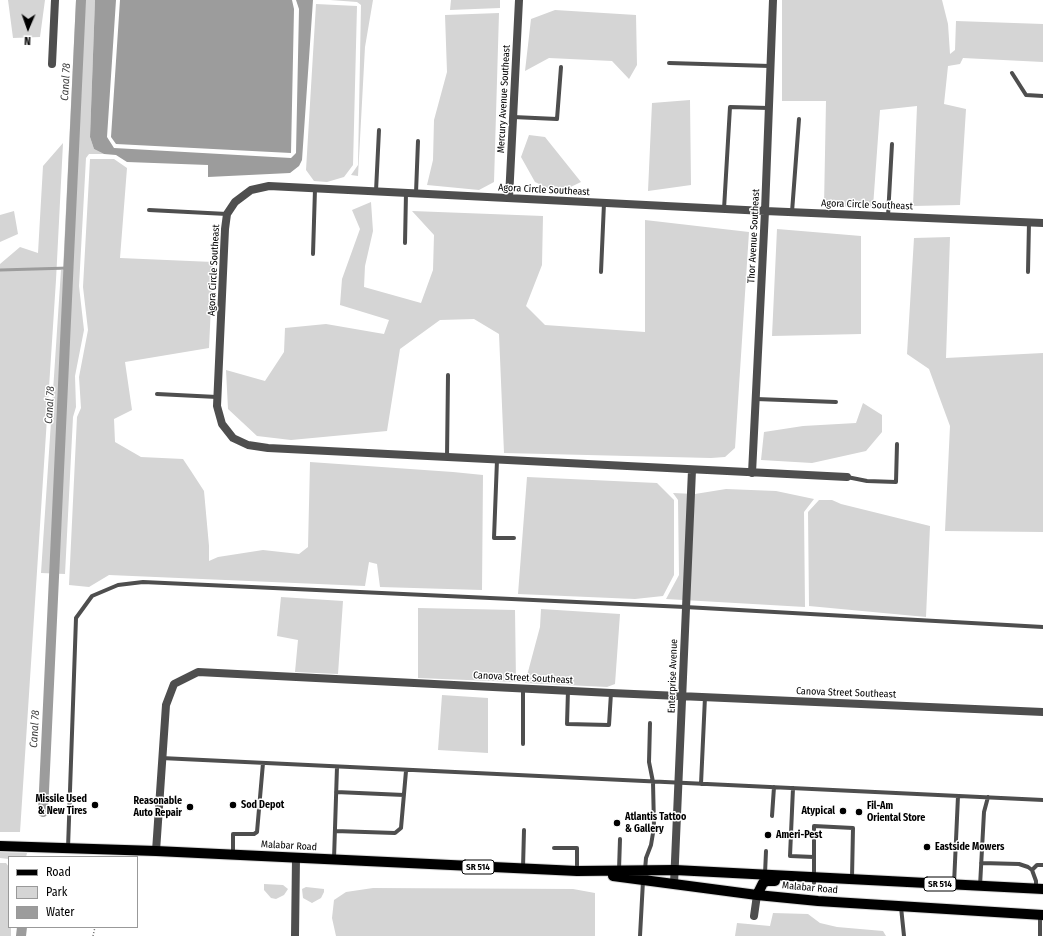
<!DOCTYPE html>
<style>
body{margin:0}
#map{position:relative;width:1043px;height:936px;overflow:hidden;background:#fff;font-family:"Fira Sans Condensed",sans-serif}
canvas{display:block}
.legend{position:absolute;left:8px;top:856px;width:130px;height:72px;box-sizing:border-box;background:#fff;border:1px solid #999;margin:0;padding:5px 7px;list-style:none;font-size:12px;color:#000}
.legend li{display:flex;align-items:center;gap:8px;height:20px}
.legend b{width:20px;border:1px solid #999}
.north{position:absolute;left:8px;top:8px;width:40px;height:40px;-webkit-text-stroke:3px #fff;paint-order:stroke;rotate:182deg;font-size:11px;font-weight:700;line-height:16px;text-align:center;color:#000}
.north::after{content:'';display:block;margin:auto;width:14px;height:18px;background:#000;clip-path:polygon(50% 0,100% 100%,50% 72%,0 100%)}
</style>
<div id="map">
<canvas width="1043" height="936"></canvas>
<ul class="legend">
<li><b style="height:5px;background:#000"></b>Road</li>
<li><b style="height:11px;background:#d5d5d5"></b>Park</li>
<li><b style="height:11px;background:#9c9c9c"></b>Water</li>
</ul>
<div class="north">N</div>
</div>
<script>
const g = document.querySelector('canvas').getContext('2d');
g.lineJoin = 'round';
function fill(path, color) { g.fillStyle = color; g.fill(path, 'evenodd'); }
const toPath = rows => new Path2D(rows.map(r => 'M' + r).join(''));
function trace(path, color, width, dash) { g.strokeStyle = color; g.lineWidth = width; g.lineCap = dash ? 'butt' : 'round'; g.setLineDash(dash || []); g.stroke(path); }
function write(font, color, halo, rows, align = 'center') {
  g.font = font + ' "Fira Sans Condensed",sans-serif'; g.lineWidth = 3; g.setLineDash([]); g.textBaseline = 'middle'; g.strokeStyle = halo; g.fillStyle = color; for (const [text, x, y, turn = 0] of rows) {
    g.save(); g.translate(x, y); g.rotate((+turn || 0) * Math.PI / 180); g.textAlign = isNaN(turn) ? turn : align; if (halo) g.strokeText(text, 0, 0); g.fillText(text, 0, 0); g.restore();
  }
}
fill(toPath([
 [8,0,45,0,40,37,13,38],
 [76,0,95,0,90,137,94,149,104,154,89,154,86,158,79,286,84,330,75,376,76,407,73,417,65,574,41,573,61,270,63,270],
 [330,0,373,0,365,47,358,176,351,175,358,165,361,5,357,2],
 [451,0,500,0,500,8,450,10],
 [782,0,942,0,948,24,950,54,955,50,956,21,1043,24,1043,62,963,58,960,64,948,66,944,104,966,109,960,205,913,206,917,106,880,110,873,207,824,206,826,101,782,101],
 [316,4,357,6,353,165,344,177,327,182,314,181,306,170],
 [555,10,636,15,637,65,629,79,612,61,549,58,525,71,531,19],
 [499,13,494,182,479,190,427,185,433,160,434,120,447,72,445,15],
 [690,100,691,185,648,191,652,103],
 [529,135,545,137,581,182,558,193,535,182,521,157],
 [63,143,56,280,20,832,0,832,0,264,20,247,38,253,43,166],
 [90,159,114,159,127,168,120,258,213,262,209,348,125,362,132,410,114,419,115,442,141,457,183,459,191,471,204,491,209,546,209,561,218,557,263,550,299,554,308,547,310,462,453,472,483,475,482,590,380,587,377,564,369,562,365,586,109,575,89,587,69,585,77,417,81,408,79,377,88,330,83,287],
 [371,202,373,231,365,266,364,287,421,303,433,270,434,235,412,211,543,216,542,265,526,306,545,325,645,332,645,220,749,232,735,448,725,457,711,458,504,453,499,334,474,319,440,320,400,349,387,431,291,440,257,436,228,409,226,370,265,381,284,352,285,328,326,324,384,334,389,320,340,305,342,279,360,229,352,210],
 [14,211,18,234,0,242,0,215],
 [777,229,861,236,861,334,772,336],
 [950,237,946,358,1043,353,1043,532,945,531,950,426,929,369,907,354,914,238],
 [863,403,882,415,882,432,866,451,812,463,761,460,764,432,803,426,856,423],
 [527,477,657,483,674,500,674,575,663,596,635,599,518,594],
 [726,489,776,491,814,499,804,512,805,607,666,599,679,575,678,500,673,493,695,494],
 [819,500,832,500,841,504,930,526,926,617,809,606,808,512],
 [281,597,343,601,338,674,295,672,298,640,277,636],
 [418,608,515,610,516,682,418,678],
 [541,609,620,614,615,684,607,687,525,683,540,627],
 [442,695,488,698,488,753,438,750],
 [0,852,27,853,26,857,9,857,9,859,0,858],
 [0,863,6,863,9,867,9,927,11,927,11,936,0,936],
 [264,884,283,885,288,889,284,895,276,899,271,898,264,890],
 [306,887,324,889,324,892,321,898,312,903,303,898,302,889],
 [373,888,573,889,595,893,595,936,336,936,332,918,334,900,346,892],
 [773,913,808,914,820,923,837,927,883,931,886,936,735,936,737,923,770,926]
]), '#d5d5d5');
fill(toPath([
 [95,0,116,0,107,137,114,148,291,158,296,153,299,9,296,0,313,0,302,160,299,166,290,173,208,177,208,165,127,162,116,155,104,154,94,149,90,137],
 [120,0,292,0,294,9,291,153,116,144,111,137]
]), '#9c9c9c');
trace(toPath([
 [0,270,69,268]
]), '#9c9c9c', 3);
trace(toPath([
 [43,812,81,0],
 [21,936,22,927]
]), '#9c9c9c', 10);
const primary = toPath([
 [0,846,156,851,577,871,675,870,1043,889],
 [613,876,757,895,818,901,1043,915],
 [757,895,763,883,767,881,775,881]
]);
trace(primary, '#dbdbdb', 12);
trace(toPath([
 [93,936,95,927]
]), '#707070', 1.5, [1, 2]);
trace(toPath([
 [669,63,770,66],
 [1012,73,1026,95,1043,96],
 [513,117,557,119,561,67],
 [376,191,379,130],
 [416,193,418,141],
 [724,209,730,107,769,108],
 [149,210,227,214],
 [792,212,799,119],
 [888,216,892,144],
 [405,243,406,193],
 [313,254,315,189],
 [601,272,604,203],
 [1028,272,1029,222],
 [157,394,217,397],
 [756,399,836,402],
 [447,457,448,375],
 [497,460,494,538,514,538],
 [847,477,867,481,896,482,897,444],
 [568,690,567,724,609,725,611,693],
 [523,744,523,689],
 [161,758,1043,800],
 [701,784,705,697],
 [793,788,790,856,814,857],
 [336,792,404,795],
 [772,816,774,787],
 [335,831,395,833,401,828,406,771],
 [68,848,76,618,92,596,118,585,143,582,685,607,1043,627],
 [554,848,577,848,577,871],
 [233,855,233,834,254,834,257,832,263,763],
 [334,859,337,767],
 [981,863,1019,864,1028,867,1032,870],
 [523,868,524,830],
 [619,870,620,839],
 [645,870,646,858,651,845,654,827,653,782,649,762,650,723],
 [765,874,766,851],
 [814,883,814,826,853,828,852,878],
 [954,884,958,796],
 [980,886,984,812,988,797],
 [1036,889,1036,881,1032,870,1037,865,1043,865],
 [901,907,904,936],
 [640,936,643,881],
 [1040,936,1040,915]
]), '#4e4e4e', 4);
trace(toPath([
 [52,64,55,0],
 [509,198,519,0],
 [752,473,765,211,773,0],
 [847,477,268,448,248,445,233,438,222,424,217,406,225,229,227,214,235,202,251,190,269,186,765,211,1043,223],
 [156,851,166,705,174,684,198,672,611,693,1043,712],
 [674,884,692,470],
 [754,916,757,895],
 [295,936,296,858]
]), '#4e4e4e', 8);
trace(primary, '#000', 10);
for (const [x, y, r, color] of [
 [95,805,4,"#000"],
 [233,805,4,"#000"],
 [190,807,4,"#000"],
 [843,811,4,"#000"],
 [859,812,4,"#000"],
 [617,823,4,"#000"],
 [768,835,4,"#000"],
 [927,847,4,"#000"]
]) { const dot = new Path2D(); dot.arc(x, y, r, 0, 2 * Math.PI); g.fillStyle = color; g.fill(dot); trace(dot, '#fff', 1.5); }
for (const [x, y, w] of [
 [478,867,32],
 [940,884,32]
]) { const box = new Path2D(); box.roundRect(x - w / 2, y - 7, w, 14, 3); g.fillStyle = '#fff'; g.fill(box); trace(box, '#000', 1); }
write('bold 9px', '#000', null, [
 ["SR 514",478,867],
 ["SR 514",940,884]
]);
write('10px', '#000', '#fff', [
 ["Mercury Avenue Southeast",504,99,-87],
 ["Agora Circle Southeast",544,190,3],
 ["Agora Circle Southeast",867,205,2],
 ["Thor Avenue Southeast",754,236,-87],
 ["Agora Circle Southeast",214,270,-87],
 ["Enterprise Avenue",673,676,-88],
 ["Canova Street Southeast",523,678,3],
 ["Canova Street Southeast",846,693,2],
 ["Malabar Road",289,846,3],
 ["Malabar Road",810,888,5]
]);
write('bold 10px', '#000', '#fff', [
 ["Missile Used",87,799,"right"],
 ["& New Tires",87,811,"right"],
 ["Reasonable",182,801,"right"],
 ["Auto Repair",182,813,"right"],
 ["Sod Depot",241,805],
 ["Fil-Am",867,806],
 ["Oriental Store",867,818],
 ["Atypical",835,811,"right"],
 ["Atlantis Tattoo",625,817],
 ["& Gallery",625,829],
 ["Ameri-Pest",776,835],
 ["Eastside Mowers",935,847]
], 'left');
write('italic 11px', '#3d3d3d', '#fff', [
 ["Canal 78",66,82,-87],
 ["Canal 78",50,405,-87],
 ["Canal 78",35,729,-87]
]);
</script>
